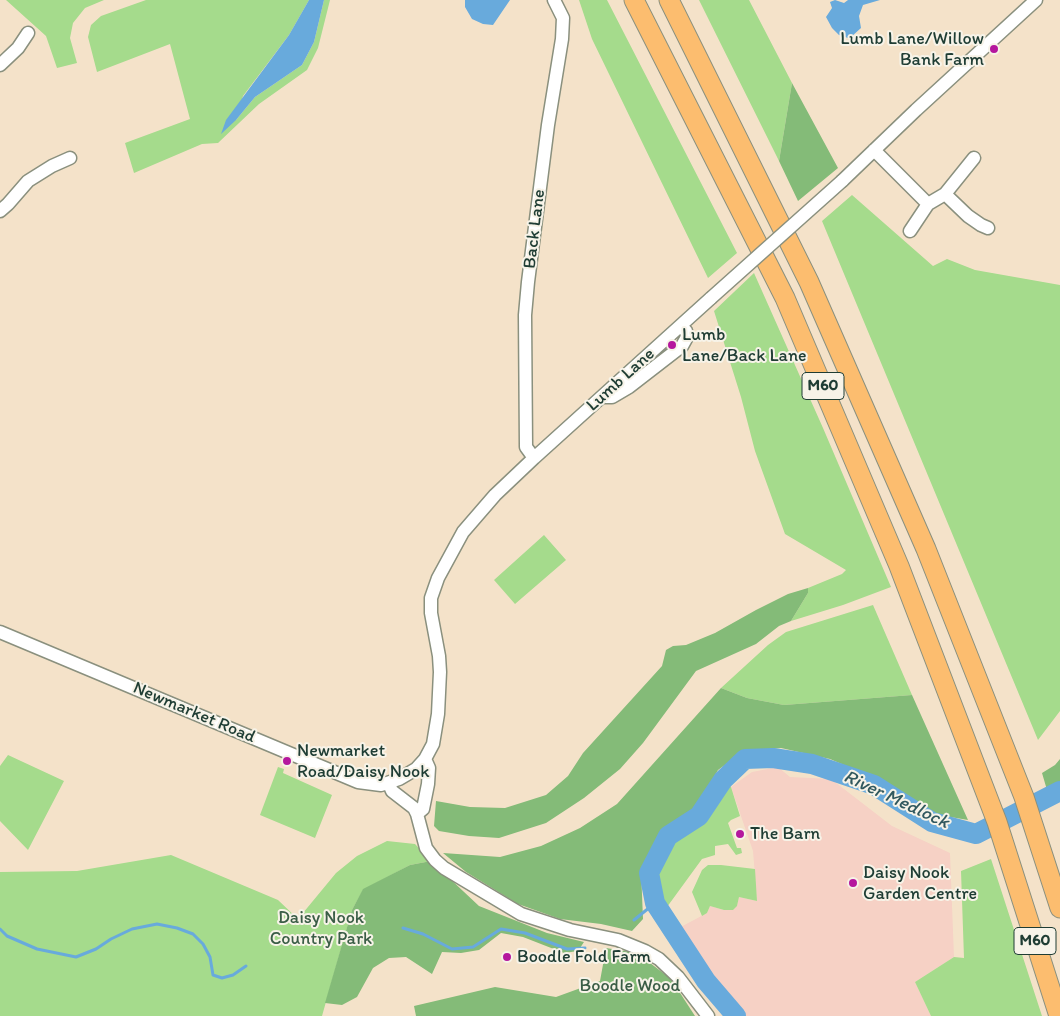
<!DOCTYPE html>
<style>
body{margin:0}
canvas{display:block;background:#f4e2c9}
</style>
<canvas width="1060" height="1016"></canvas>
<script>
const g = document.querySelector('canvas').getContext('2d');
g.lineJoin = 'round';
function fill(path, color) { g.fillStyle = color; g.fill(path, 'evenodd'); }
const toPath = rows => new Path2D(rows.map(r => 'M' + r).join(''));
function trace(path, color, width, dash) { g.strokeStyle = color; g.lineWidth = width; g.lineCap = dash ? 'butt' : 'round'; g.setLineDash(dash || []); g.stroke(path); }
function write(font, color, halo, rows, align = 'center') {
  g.font = font + ' Itim,sans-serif'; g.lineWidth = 4; g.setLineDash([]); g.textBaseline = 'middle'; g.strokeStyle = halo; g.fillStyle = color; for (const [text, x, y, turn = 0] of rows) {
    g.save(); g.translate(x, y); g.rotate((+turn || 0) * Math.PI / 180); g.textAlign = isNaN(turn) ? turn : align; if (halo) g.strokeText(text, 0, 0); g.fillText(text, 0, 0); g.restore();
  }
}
fill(toPath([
 [778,767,790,777,831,779,892,826,950,853,954,957,915,982,931,1016,746,1016,677,929,707,913,710,906,724,910,737,906,739,897,757,901,753,851,731,787,752,772]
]), '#f6d1c5');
fill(toPath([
 [6,0,104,0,85,8,73,23,70,38,77,63,57,68,46,36],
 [146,0,309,0,289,35,243,96,236,120,255,97,302,65,314,42,324,0,330,0,318,48,307,70,259,104,218,143,202,144,134,173,125,143,190,119,170,44,97,72,88,37,91,25,101,16],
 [579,0,607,0,737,253,708,278,592,39],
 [699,0,749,0,792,83,779,161],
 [852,195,933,266,947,259,975,270,1060,285,1060,711,1038,740,822,221],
 [754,273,823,428,891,587,843,605,791,621,808,593,808,588,842,574,846,570,785,534,755,451,741,397,714,311],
 [544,535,566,560,515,604,494,580],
 [873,605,912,695,784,705,747,698,721,688,768,645,786,632],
 [8,755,64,781,28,850,0,821,0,766],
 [278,767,284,769,283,773,332,795,315,838,260,815],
 [727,781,731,787,740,816,731,820,728,823,737,848,741,848,742,853,736,855,728,844,715,846,715,855,702,859,667,907,662,910,658,894,656,870,673,842,686,833,706,813],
 [387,841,415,844,431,861,410,865,363,890,352,910,322,1016,0,1016,0,872,77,871,171,855,278,900,298,919,336,873,357,856],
 [991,859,1042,1016,931,1016,915,982,954,957,964,958,961,871],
 [708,865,721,865,755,869,757,901,739,897,737,906,733,910,724,910,710,906,707,913,702,916,692,892,702,870]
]), '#a5db8c');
fill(toPath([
 [792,83,838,168,798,201,779,161],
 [808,588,808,593,791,621,779,626,756,644,696,671,643,743,620,769,584,798,546,823,499,838,469,836,439,831,434,826,436,801,470,807,505,808,546,795,568,776,583,753,662,666,666,650,673,646,686,645,715,633,756,610,788,594],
 [721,688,747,698,784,705,912,695,968,820,933,814,881,781,830,759,781,748,744,751,718,770,695,810,664,829,641,870,643,919,632,931,601,924,560,919,518,904,466,872,443,853,500,857,541,846,580,828,617,804],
 [1060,759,1060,784,1047,790,1042,773,1055,765],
 [431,861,479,906,547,933,584,942,578,951,564,953,523,937,501,933,479,950,461,953,442,952,432,974,406,957,389,958,373,968,357,997,342,1005,325,1003,352,910,363,889,410,865],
 [606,948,637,953,671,979,695,1016,416,1016,414,1006,495,987,556,997,600,981]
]), '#84bb78');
fill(toPath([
 [309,0,324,0,314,42,302,65,255,97,236,120,221,134,226,120,289,35],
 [465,0,510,0,493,25,483,24,472,19,465,7],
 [835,0,844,3,848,0,880,0,863,5,859,16,861,28,851,37,848,38,839,35,832,28,826,17,832,8,830,2]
]), '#68aadc');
trace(toPath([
 [634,920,655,903],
 [403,928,423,934,452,949,473,947,501,929,525,933,567,949,585,948],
 [0,929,7,936,37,949,76,957,96,949,111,939,132,929,157,924,177,928,193,934,203,944,210,957,213,975,222,978,233,975,246,966]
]), '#68aadc', 3);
trace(toPath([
 [736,1016,706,981,655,903,649,873,668,836,699,816,723,780,745,759,773,758,812,764,874,785,932,822,976,834,1060,791]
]), '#68aadc', 20);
const minor = toPath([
 [0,65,18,48,28,33],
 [874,150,928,204,910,231],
 [842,181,916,110,1036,0],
 [945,194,974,158],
 [928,204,945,194,968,216,981,225,988,228],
 [0,211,8,204,28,181,52,166,70,158],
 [606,397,612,397,629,387,682,346,687,337,686,331,681,326],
 [534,458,526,447,525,315,528,282,548,125,562,39,563,18,554,0],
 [0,632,358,782,381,785,399,779,416,769,425,759,433,744,438,714,440,672,439,656,431,613,431,598,438,578,463,532,495,495,534,458,711,298],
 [389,784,392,791,414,808,417,814,426,848,435,860,444,868,521,914,570,930,618,940,645,951,659,959,678,977,708,1016],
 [417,814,423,809,428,784,429,768,425,759]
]);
const highway = toPath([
 [634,0,785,298,899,566,997,822,1059,1016],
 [669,0,809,282,926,549,1024,797,1060,908]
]);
trace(minor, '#8a907e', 15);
trace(highway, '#8a907e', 21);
trace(minor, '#fff', 12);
trace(highway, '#fcbd6f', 19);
const minorBridge = toPath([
 [711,298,842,181]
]);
trace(minorBridge, '#8a907e', 15, []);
trace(minorBridge, '#fff', 12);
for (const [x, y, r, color] of [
 [994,49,5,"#b5179e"],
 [672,345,5,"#b5179e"],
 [287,761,5,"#b5179e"],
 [740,834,5,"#b5179e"],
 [853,883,5,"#b5179e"],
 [507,957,5,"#b5179e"]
]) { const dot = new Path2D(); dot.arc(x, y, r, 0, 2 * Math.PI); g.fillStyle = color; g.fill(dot); trace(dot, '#f7f3e8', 2); }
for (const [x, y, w] of [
 [823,386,42],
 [1035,941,42]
]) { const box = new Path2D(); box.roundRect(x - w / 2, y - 13.5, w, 27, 4); g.fillStyle = '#f7f3e8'; g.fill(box); trace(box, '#1f3d34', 1); }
write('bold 16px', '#1f3d34', null, [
 ["M60",823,386],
 ["M60",1035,941]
]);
write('18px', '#1f3d34', '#f7f3e8', [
 ["Lumb Lane/Willow",984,39,"right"],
 ["Bank Farm",984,60,"right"],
 ["Lumb",682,335],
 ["Lane/Back Lane",682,356],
 ["Newmarket",297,751],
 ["Road/Daisy Nook",297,772],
 ["The Barn",750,834],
 ["Daisy Nook",863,873],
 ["Garden Centre",863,894],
 ["Boodle Fold Farm",517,957]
], 'left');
write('18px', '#1f3d34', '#f7f3e8', [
 ["Back Lane",535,229,-83],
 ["Lumb Lane",621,380,-42],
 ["Newmarket Road",194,713,23]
]);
write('18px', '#3a5d46', '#f7f3e8', [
 ["Daisy Nook",321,918],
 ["Country Park",321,939],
 ["Boodle Wood",630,986]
]);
write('italic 19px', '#31585e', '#f7f3e8', [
 ["River Medlock",896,800,25]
]);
</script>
